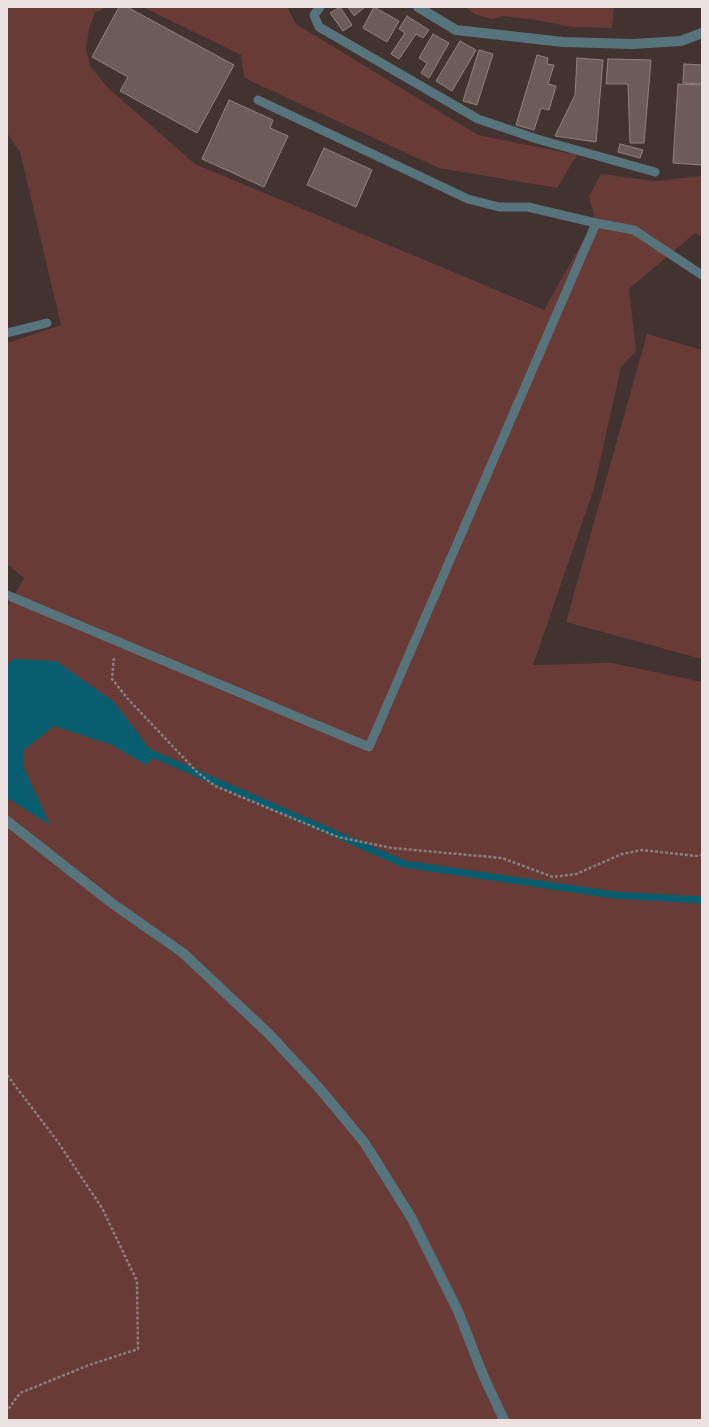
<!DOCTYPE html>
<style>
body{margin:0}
#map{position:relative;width:709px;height:1427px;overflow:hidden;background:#423331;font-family:"Sofia Sans Condensed",sans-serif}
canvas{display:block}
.frame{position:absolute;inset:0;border:8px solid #ebe1e0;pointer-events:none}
</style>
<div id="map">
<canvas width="709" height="1427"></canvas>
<div class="frame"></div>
</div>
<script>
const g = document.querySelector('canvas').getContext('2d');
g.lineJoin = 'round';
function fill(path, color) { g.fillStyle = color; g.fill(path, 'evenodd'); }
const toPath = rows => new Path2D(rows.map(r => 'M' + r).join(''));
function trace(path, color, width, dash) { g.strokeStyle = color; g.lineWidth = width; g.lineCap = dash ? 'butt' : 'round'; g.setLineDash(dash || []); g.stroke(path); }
fill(toPath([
 [7,7,105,7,102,10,95,12,89,29,86,49,90,66,107,87,195,164,544,310,595,220,589,196,601,174,654,181,702,176,702,237,695,233,629,289,636,351,621,367,594,488,533,665,612,663,702,682,702,1420,7,1420,7,608,24,578,7,564,7,343,61,325,20,152,7,133],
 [143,7,287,7,296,24,478,135,577,155,557,188,439,168,255,83,244,77,241,55],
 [466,7,614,7,612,28,572,27,536,20,504,16,492,19,474,14],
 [647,334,702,350,702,659,566,622]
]), '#683b37');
fill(toPath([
 [13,659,56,661,114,702,155,756,146,765,112,745,54,726,23,751,23,766,50,825,7,798,7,665]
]), '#085e6f');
trace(toPath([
 [148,752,404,864,614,895,702,900]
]), '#085e6f', 7);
const building = toPath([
 [119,7,127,7,234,65,197,133,120,91,128,77,92,57,119,7],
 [340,7,352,25,343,31,330,13,340,7],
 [348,7,365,7,354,16,348,7],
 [374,7,399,21,387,42,363,28,374,7],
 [407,16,429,30,423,38,416,34,399,59,391,54,405,33,399,29,407,16],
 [433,34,449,43,429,78,421,73,427,63,419,58,433,34],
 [460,41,476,50,452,91,436,81,460,41],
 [479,50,493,54,477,105,463,101,479,50],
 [537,55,548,58,547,64,554,65,548,84,556,86,549,110,541,108,534,130,516,125,537,55],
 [577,58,603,60,596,142,555,136,575,95,577,58],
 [608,59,651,60,644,143,630,143,628,84,606,84,608,59],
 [684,64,702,65,702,84,683,83,684,64],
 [678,84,702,85,702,165,673,163,678,84],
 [229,100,273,120,270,128,288,136,264,187,202,159,229,100],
 [620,144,643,150,640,158,618,152,620,144],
 [324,148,372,170,356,207,307,185,324,148]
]);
fill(building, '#6c5b59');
trace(building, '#92817e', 1);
trace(toPath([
 [114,658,112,679,128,699,197,772,215,786,338,837,392,848,502,858,553,877,576,874,622,854,642,850,696,856,702,855],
 [7,1075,58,1142,102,1208,137,1281,138,1349,89,1365,20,1393,7,1411]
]), '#8b7e7c', 2.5, [3, 2]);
trace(toPath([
 [320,7,314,15,319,27,478,119,537,139,655,172],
 [258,100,468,199,499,207,528,207,596,223,634,230,702,275],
 [7,333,47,323],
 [7,595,369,747,596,223]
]), '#57737b', 9);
trace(toPath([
 [418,7,456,30,563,42,633,44,681,41,702,33],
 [7,821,113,904,183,953,269,1034,320,1089,364,1142,411,1217,458,1311,483,1375,504,1420]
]), '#57737b', 10);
</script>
